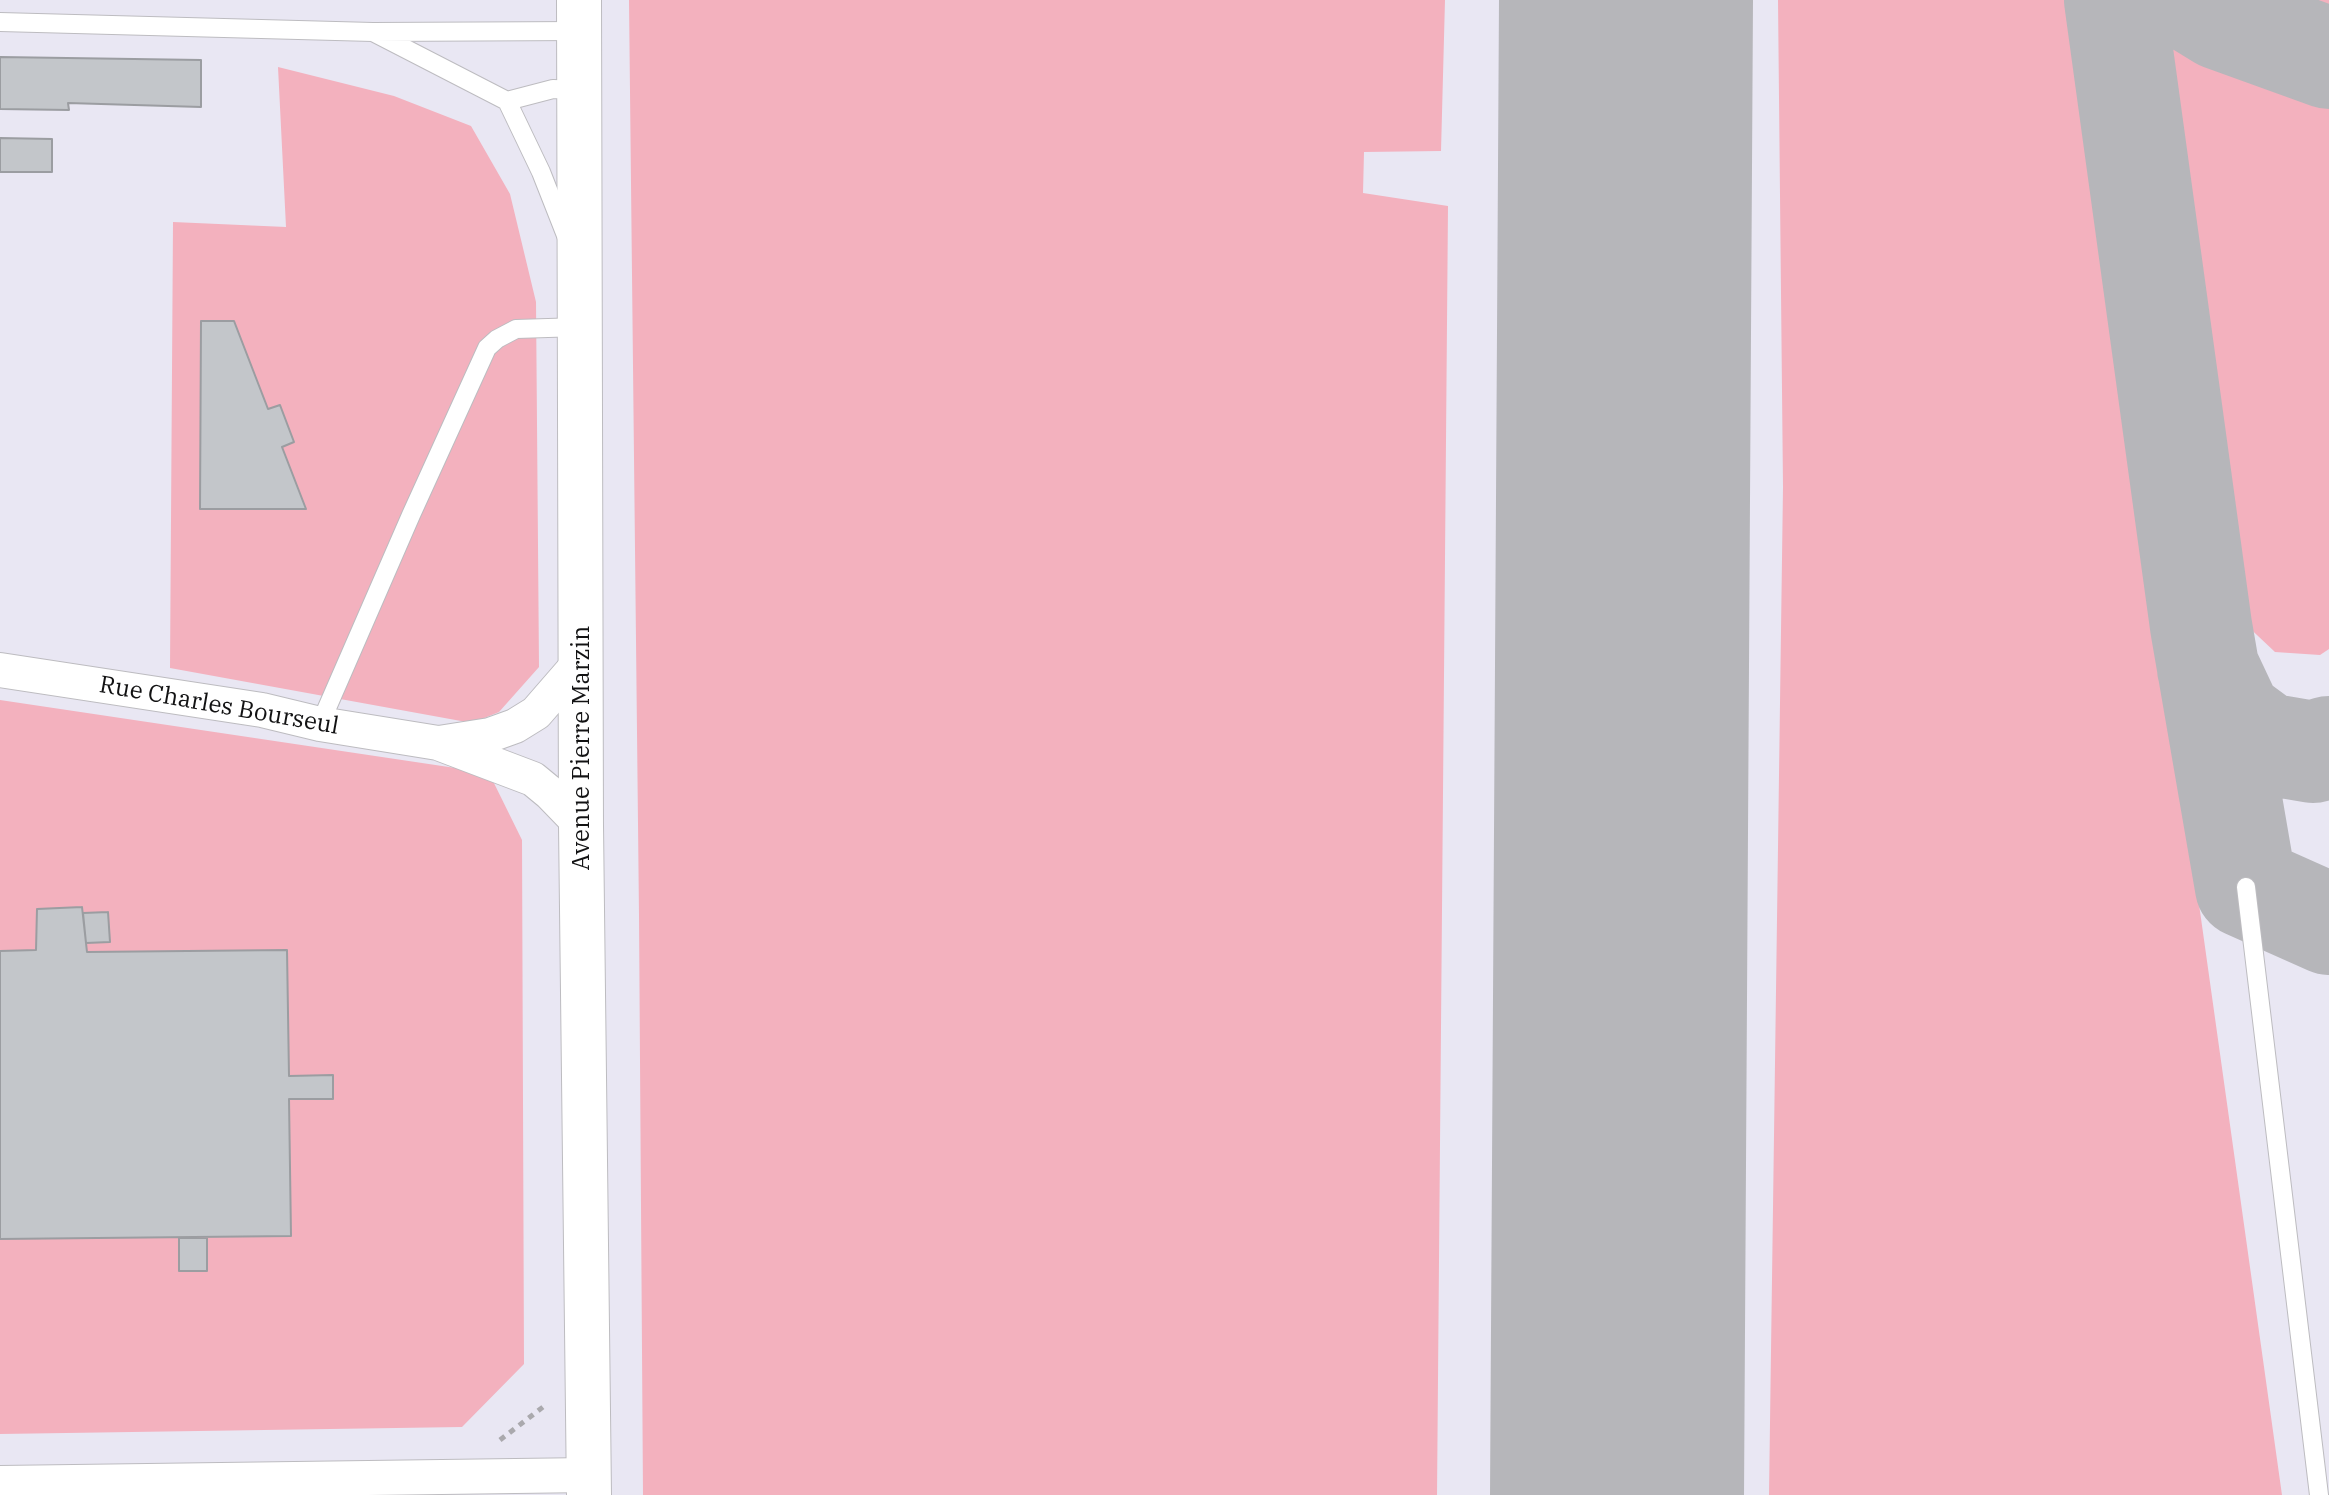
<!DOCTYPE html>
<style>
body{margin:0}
canvas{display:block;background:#f3f2f7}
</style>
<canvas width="2329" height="1495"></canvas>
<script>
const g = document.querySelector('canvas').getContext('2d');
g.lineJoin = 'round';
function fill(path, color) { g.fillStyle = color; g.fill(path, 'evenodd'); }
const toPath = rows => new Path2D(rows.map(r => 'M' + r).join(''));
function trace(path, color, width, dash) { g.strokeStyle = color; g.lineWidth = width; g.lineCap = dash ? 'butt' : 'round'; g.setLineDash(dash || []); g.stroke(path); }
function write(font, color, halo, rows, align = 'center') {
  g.font = font + ' "IBM Plex Serif",serif'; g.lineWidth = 8; g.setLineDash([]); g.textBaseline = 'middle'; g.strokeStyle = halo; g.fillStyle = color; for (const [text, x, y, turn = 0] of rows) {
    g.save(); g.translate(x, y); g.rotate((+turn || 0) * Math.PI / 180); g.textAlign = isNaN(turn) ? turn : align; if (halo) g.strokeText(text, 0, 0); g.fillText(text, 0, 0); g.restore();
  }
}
fill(toPath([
 [0,0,2329,0,2329,1495,0,1495]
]), '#e9e7f3');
fill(toPath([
 [629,0,1445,0,1441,151,1364,152,1363,193,1448,206,1437,1495,643,1495,639,915],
 [1778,0,2072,0,2282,1495,1769,1495,1783,487],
 [2262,0,2329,0,2329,21,2312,16],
 [2157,29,2295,77,2329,95,2329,649,2320,655,2275,652,2240,619],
 [278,67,394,96,471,126,510,194,536,302,539,667,499,712,472,723,170,668,173,222,286,227],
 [0,700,489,773,522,840,524,1364,462,1427,0,1434]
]), '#f3b1be');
trace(toPath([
 [2115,0,2201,626,2246,887,2329,924],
 [2190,0,2221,19,2329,58],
 [2208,668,2232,719,2266,744,2313,752,2329,747]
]), '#b6b6ba', 102);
trace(toPath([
 [1617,1495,1626,0]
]), '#b6b6ba', 254);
const building = toPath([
 [0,57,201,60,201,107,68,103,69,110,0,109,0,57],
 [0,138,52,139,52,172,0,172,0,138],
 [201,321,234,321,268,409,280,405,294,442,282,447,306,509,200,509,201,321],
 [82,907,87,952,287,950,289,1076,333,1075,333,1099,289,1099,291,1236,0,1239,0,951,36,950,37,909,82,907],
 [108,912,110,942,86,943,83,913,108,912],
 [179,1238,207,1238,207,1271,179,1271,179,1238]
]);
fill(building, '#c3c6ca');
trace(building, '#9b9da1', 2);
const service = toPath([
 [0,22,373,32],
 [580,31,373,32,507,101,553,89,580,90],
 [507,101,541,172,567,238],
 [320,724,411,515,487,348,497,339,516,329,580,327],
 [2246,887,2319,1495]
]);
const minor = toPath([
 [0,670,262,710,320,724,438,743,533,779,550,793,581,825],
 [439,743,490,735,515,726,536,713,582,660],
 [0,1483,589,1475]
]);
const secondary = toPath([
 [579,0,581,825,589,1495]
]);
trace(service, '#bdbcc0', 20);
trace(minor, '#bdbcc0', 36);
trace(secondary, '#bdbcc0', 46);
trace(toPath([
 [500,1440,543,1407]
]), '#aaa9ad', 5, [6, 6]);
trace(service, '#fff', 18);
trace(minor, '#fff', 34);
trace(secondary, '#fff', 44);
write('24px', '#121213', '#fff', [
 ["Rue Charles Bourseul",219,706,10],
 ["Avenue Pierre Marzin",582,748,-90]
]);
</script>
